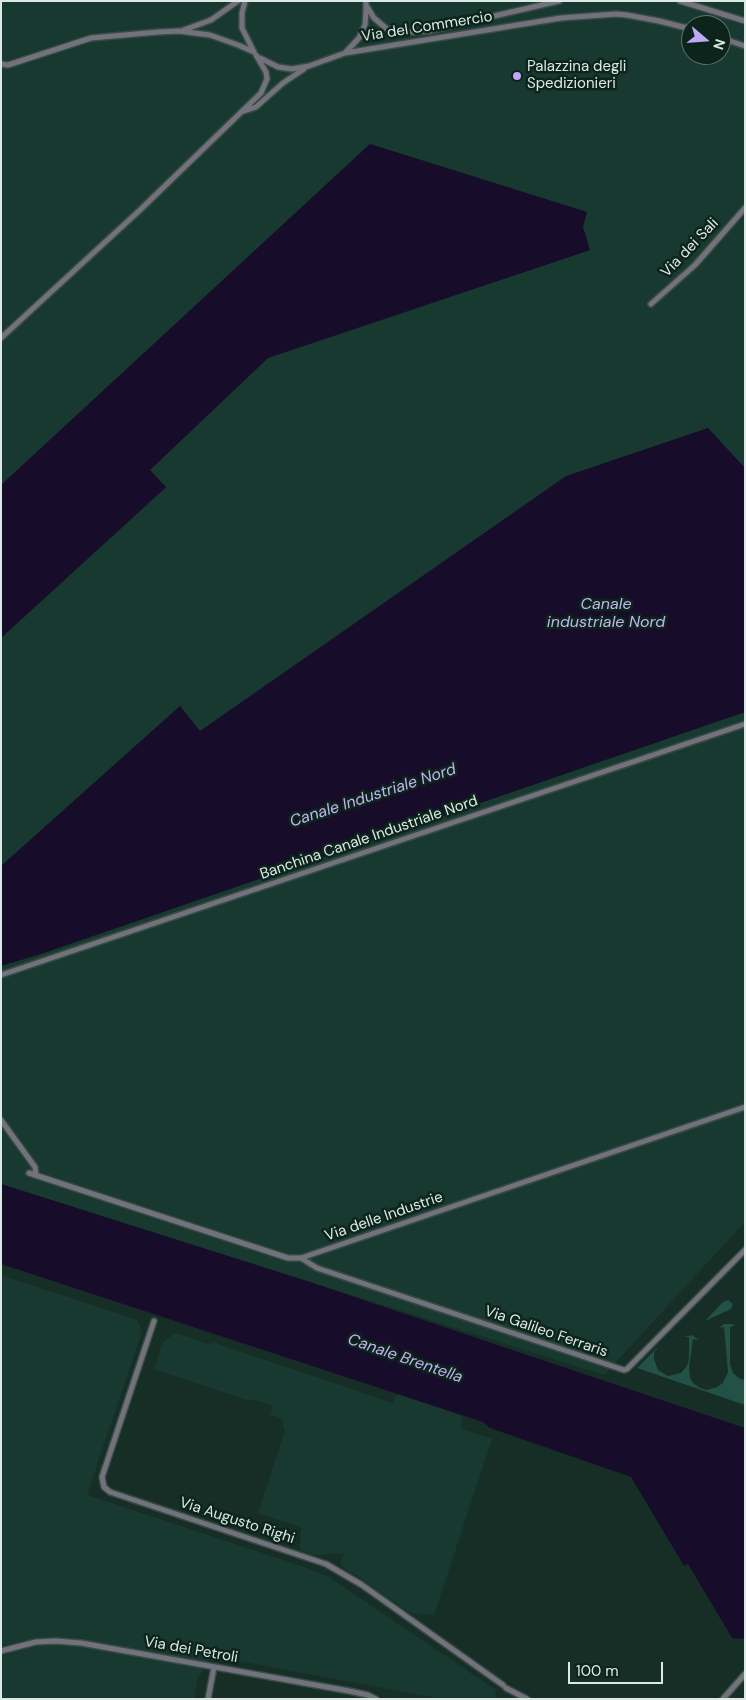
<!DOCTYPE html>
<style>
body{margin:0}
#map{position:relative;width:746px;height:1700px;overflow:hidden;background:#172e27;font-family:"DM Sans",sans-serif}
canvas{display:block}
.frame{position:absolute;inset:0;border:2px solid #dbe9e4;pointer-events:none}
.north{position:absolute;left:681px;top:15px;width:50px;height:50px;box-sizing:border-box;background:#0d241d;border:1px solid #5f736d;border-radius:50%;rotate:108deg;font-size:14px;font-weight:700;line-height:20px;text-align:center;color:#dbe9e4}
.north::after{content:'';display:block;margin:auto;width:18px;height:22px;background:#bea9f5;clip-path:polygon(50% 0,100% 100%,50% 72%,0 100%)}
.scale{position:absolute;left:568px;top:1662px;width:95px;height:22px;box-sizing:border-box;border:2px solid #dbe9e4;border-top:0;padding-left:6px;font-size:15px;line-height:18px;white-space:nowrap;color:#dbe9e4;-webkit-text-stroke:4px #0d241d;paint-order:stroke}
</style>
<div id="map">
<canvas width="746" height="1700"></canvas>
<div class="frame"></div>
<div class="north">N</div>
<div class="scale">100 m</div>
</div>
<script>
const g = document.querySelector('canvas').getContext('2d');
g.lineJoin = 'round';
function fill(path, color) { g.fillStyle = color; g.fill(path, 'evenodd'); }
const toPath = rows => new Path2D(rows.map(r => 'M' + r).join(''));
function trace(path, color, width, dash) { g.strokeStyle = color; g.lineWidth = width; g.lineCap = dash ? 'butt' : 'round'; g.setLineDash(dash || []); g.stroke(path); }
function write(font, color, halo, rows, align = 'center') {
  g.font = font + ' "DM Sans",sans-serif'; g.lineWidth = 5; g.setLineDash([]); g.textBaseline = 'middle'; g.strokeStyle = halo; g.fillStyle = color; for (const [text, x, y, turn = 0] of rows) {
    g.save(); g.translate(x, y); g.rotate((+turn || 0) * Math.PI / 180); g.textAlign = isNaN(turn) ? turn : align; if (halo) g.strokeText(text, 0, 0); g.fillText(text, 0, 0); g.restore();
  }
}
fill(toPath([
 [1,1,745,1,745,468,708,428,200,731,180,706,1,866,1,638,166,488,150,470,268,358,590,250,583,227,587,212,370,144,1,485],
 [691,25,721,25,721,55,691,55],
 [745,712,745,1222,604,1375,1,1184,1,966,41,954],
 [1,1275,137,1320,142,1331,87,1495,301,1566,329,1577,496,1690,495,1699,442,1699,212,1656,198,1677,194,1699,1,1699],
 [176,1333,211,1345,212,1342,393,1403,397,1394,463,1416,460,1428,492,1439,434,1615,411,1613,340,1565,344,1553,324,1555,313,1555,300,1550,301,1527,258,1513,285,1431,281,1418,270,1415,273,1406,251,1399,250,1401,154,1369,163,1342]
]), '#183930');
fill(toPath([
 [728,1300,733,1304,731,1309,705,1321,723,1302],
 [724,1324,732,1324,735,1326,730,1327,730,1364,733,1373,740,1379,745,1380,745,1405,637,1368,658,1347,654,1353,654,1359,658,1370,668,1376,681,1373,687,1366,689,1359,689,1337,684,1337,692,1335,699,1340,693,1339,689,1367,690,1378,693,1383,700,1388,707,1390,717,1387,723,1383,728,1372,724,1327,719,1328]
]), '#235145');
fill(toPath([
 [370,144,587,212,583,227,590,250,268,358,150,470,166,487,1,638,1,485],
 [708,428,745,468,745,712,41,954,1,966,1,866,180,706,200,731,566,476],
 [1,1184,310,1282,745,1428,745,1639,732,1638,688,1564,684,1566,631,1477,490,1428,483,1422,1,1264]
]), '#170d2a');
const street = toPath([
 [245,1,242,13,242,28,253,50],
 [680,1,745,21],
 [368,8,374,18,387,29,414,32,429,31,559,1],
 [181,31,211,20,238,1],
 [721,38,745,46],
 [345,53,561,18,616,14,627,15,659,21,691,29],
 [260,58,278,67,292,69,309,66,345,53,359,38,365,25,366,11,366,1],
 [1,64,8,65,91,38,158,32,179,31,210,35,238,45,254,52],
 [244,111,256,107,283,83,304,69],
 [651,304,695,265,745,208],
 [1,338,140,210,261,93,267,79,266,72,256,55],
 [1,975,745,724],
 [1,1120,35,1167,36,1175],
 [29,1173,288,1258,301,1258,745,1107],
 [301,1258,317,1268,624,1370,627,1369,745,1250],
 [154,1321,102,1477,104,1487,110,1492,326,1564,362,1585,503,1685],
 [1,1651,36,1642,56,1641,81,1643,349,1691,368,1695,376,1699],
 [506,1688,527,1699],
 [208,1699,214,1667],
 [723,1699,745,1674]
]);
trace(street, '#364c45', 8);
trace(street, '#73717b', 5);
for (const [x, y, r, color] of [
 [517,76,5,"#bea9f5"]
]) { const dot = new Path2D(); dot.arc(x, y, r, 0, 2 * Math.PI); g.fillStyle = color; g.fill(dot); trace(dot, '#0d241d', 2); }
write('15px', '#dbe9e4', '#0d241d', [
 ["Via del Commercio",427,27,-9],
 ["Via dei Sali",690,248,-46],
 ["Banchina Canale Industriale Nord",369,838,-19],
 ["Via delle Industrie",384,1217,-19],
 ["Via Galileo Ferraris",546,1332,19],
 ["Via Augusto Righi",237,1521,18],
 ["Via dei Petroli",191,1650,10]
]);
write('15px', '#dbe9e4', '#0d241d', [
 ["Palazzina degli",527,67],
 ["Spedizionieri",527,84]
], 'left');
write('italic 16px', '#c3b3f0', '#0d241d', [
 ["Canale",606,605],
 ["industriale Nord",606,623],
 ["Canale Industriale Nord",373,796,-18],
 ["Canale Brentella",405,1359,19]
]);
</script>
